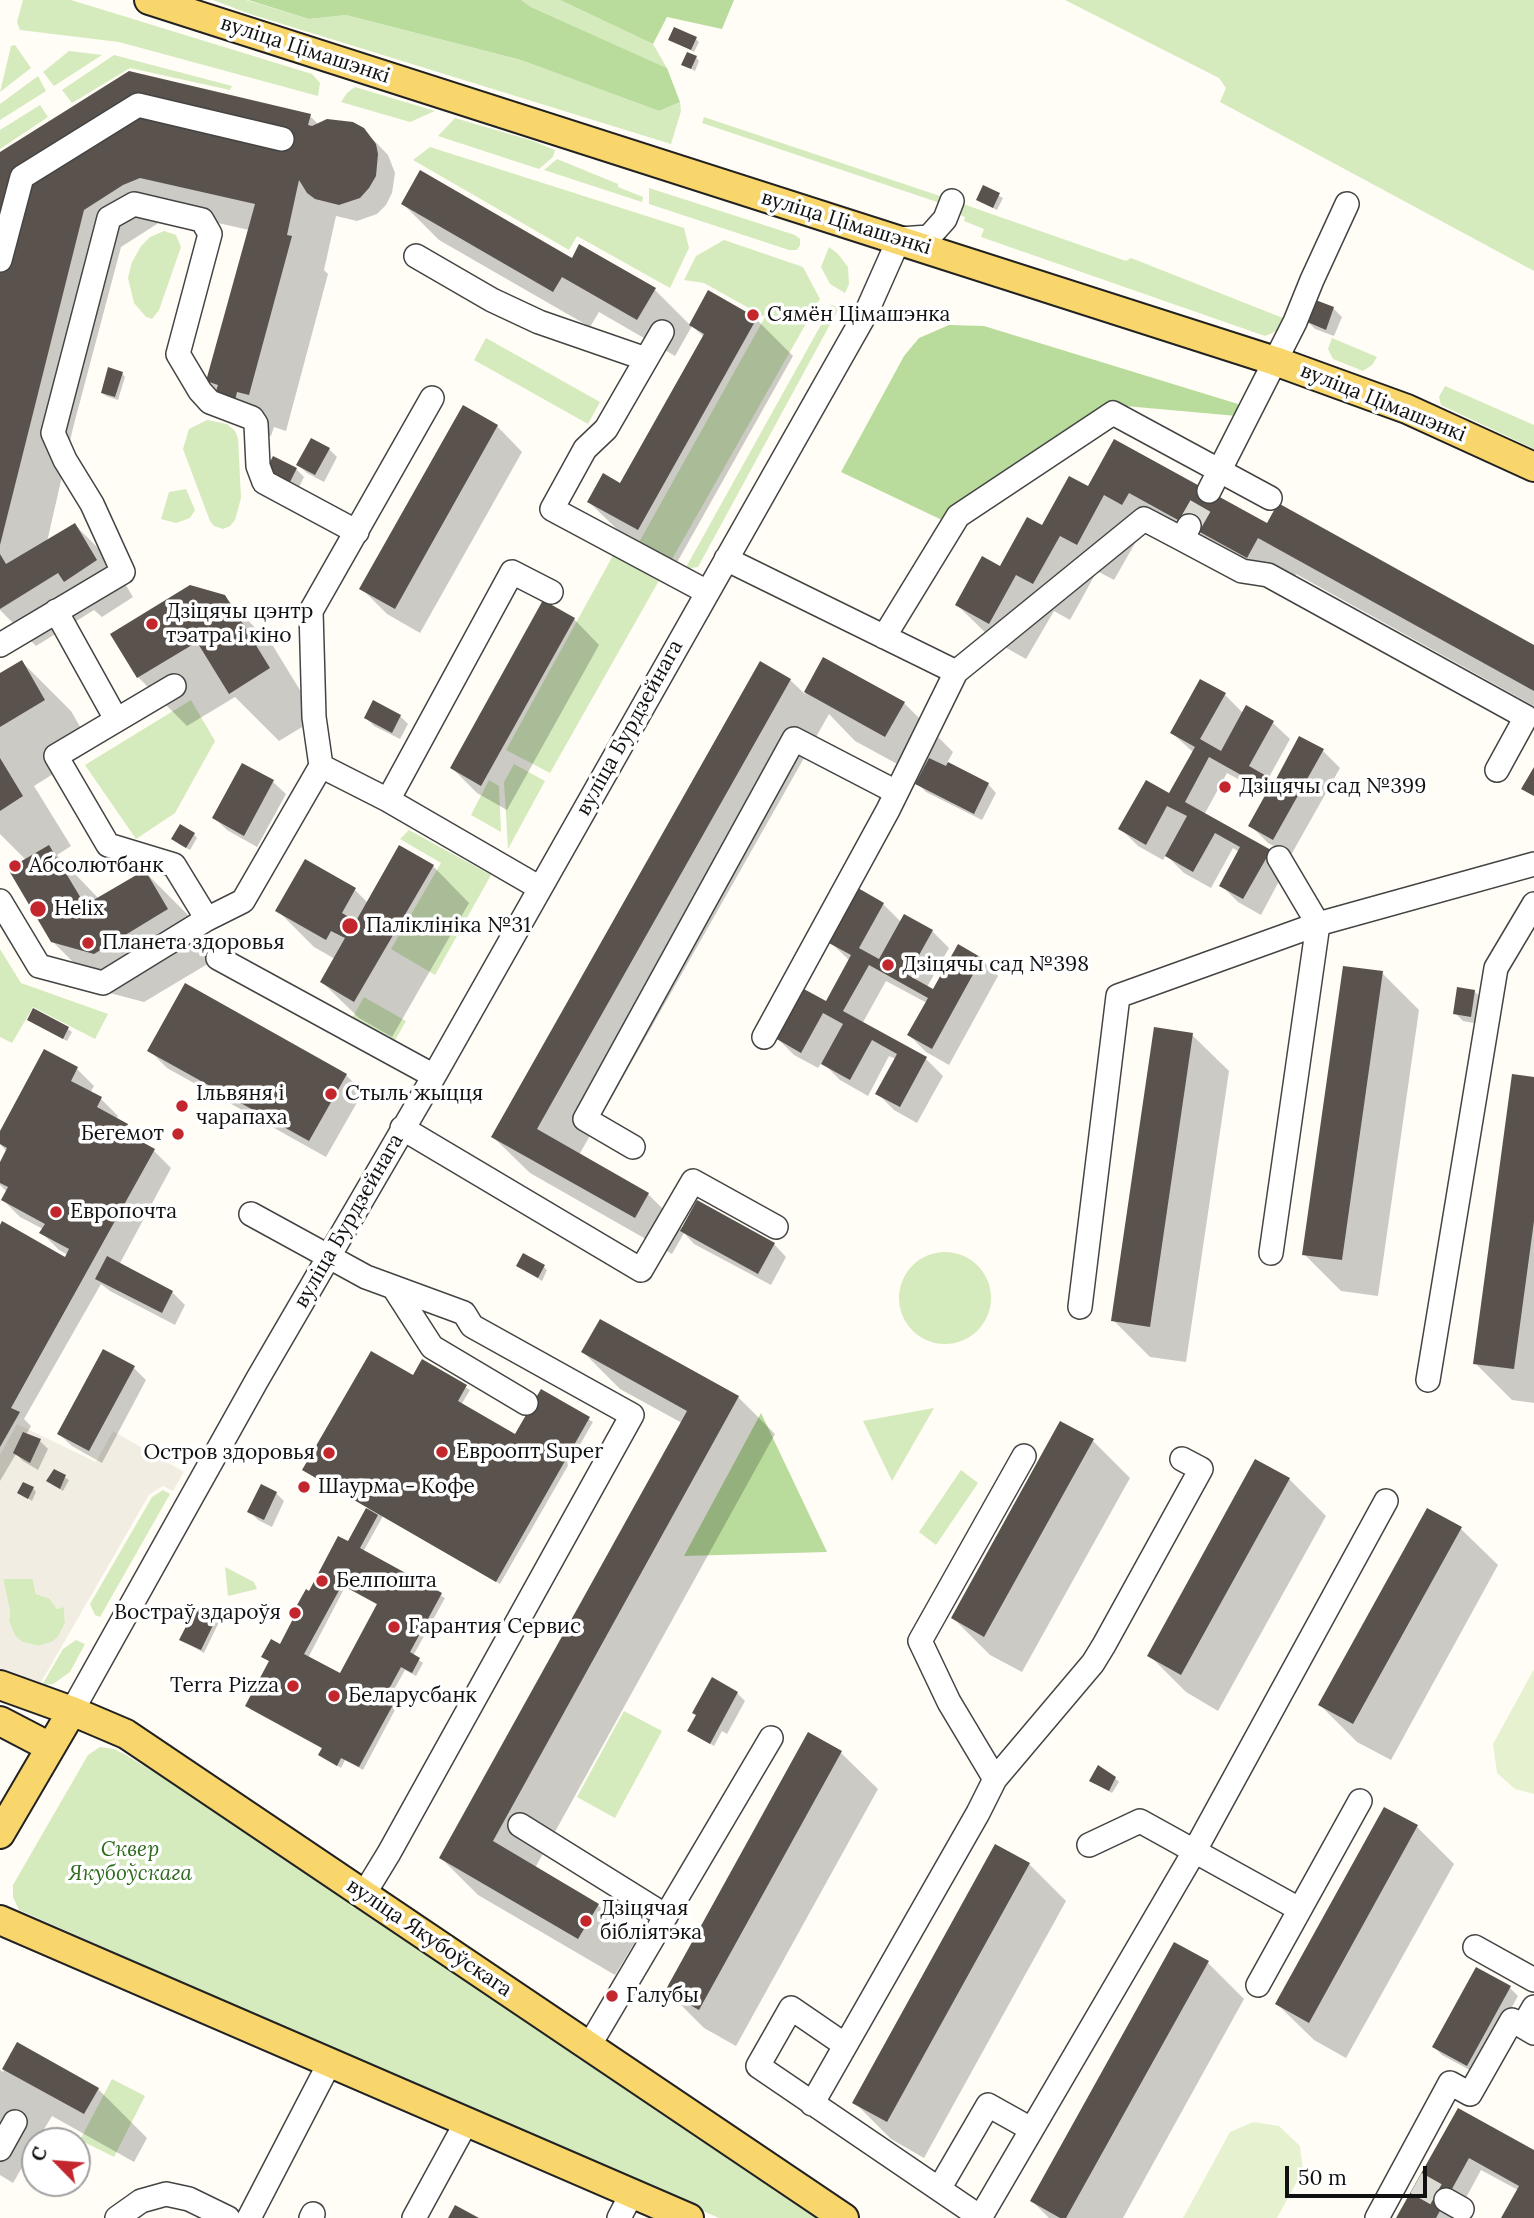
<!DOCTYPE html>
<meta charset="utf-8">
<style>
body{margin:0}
#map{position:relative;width:1534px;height:2218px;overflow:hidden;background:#fffdf5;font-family:Lora,serif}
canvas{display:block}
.north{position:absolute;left:21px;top:2127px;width:70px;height:70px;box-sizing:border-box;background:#fff;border:2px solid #a0a0a0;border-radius:50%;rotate:295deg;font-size:19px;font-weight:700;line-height:28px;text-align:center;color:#111}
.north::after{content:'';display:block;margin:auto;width:24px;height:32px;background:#c4262e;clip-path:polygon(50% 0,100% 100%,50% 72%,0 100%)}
.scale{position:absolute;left:1285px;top:2166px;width:142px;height:32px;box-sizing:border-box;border:4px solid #111;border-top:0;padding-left:9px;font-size:21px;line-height:24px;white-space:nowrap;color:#111;-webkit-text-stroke:5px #fff;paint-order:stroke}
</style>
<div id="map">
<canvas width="1534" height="2218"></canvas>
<div class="north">С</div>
<div class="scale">50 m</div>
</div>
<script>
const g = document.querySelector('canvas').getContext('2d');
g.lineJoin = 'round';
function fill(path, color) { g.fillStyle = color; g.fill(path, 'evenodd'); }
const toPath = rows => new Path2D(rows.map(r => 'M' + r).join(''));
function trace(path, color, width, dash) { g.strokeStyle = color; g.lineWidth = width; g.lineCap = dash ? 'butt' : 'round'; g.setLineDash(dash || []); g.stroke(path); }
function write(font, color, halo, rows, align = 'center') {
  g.font = font + ' Lora,serif'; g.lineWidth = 7; g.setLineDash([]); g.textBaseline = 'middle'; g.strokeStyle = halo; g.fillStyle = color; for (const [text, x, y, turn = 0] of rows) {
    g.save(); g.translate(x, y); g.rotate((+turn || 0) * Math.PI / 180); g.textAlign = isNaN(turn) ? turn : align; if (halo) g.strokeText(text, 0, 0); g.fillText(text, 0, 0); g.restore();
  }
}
fill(toPath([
 [23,0,71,0,312,74,320,83,318,96,119,42,20,30,17,22],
 [213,0,246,0,309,19,346,15,521,60,659,111,680,102,681,111,671,144,250,14],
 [521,0,560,0,653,44,667,68,531,7],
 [1065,0,1534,0,1534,271,1220,102,1226,88,1219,78],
 [15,45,31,68,0,92,11,46],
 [69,51,102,55,54,86,43,72],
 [114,55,232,86,230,90,130,68,72,103,62,90],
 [38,76,46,91,0,120,0,104],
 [355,87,435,111,410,122,341,102,347,93],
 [40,105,48,117,0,149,0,130],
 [704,117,946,198,943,204,702,123],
 [455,118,530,140,555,150,553,157,539,169,438,136],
 [430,147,684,228,689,248,670,288,577,236,569,250,413,160],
 [557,159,618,184,618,187,643,197,642,202,544,170],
 [649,188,795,235,800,239,800,245,797,250,789,250,649,204],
 [960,203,1126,261,1131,258,1283,318,1277,331,1265,336,981,237,984,229,964,221,965,217,956,213],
 [164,231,176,235,181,247,159,310,152,319,146,317,134,303,128,278,132,262,141,246,150,237],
 [724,240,803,267,820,299,671,561,638,544,765,317,704,283,684,280,696,256],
 [829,247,838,254,848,267,849,284,845,293,830,284,821,267],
 [832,305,839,308,698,567,685,569],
 [486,338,600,402,588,424,474,360],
 [1332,338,1377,357,1372,365,1363,371,1333,359,1328,349],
 [1445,386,1534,425,1534,449,1441,405,1439,397],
 [207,420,227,424,235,431,238,438,241,498,235,520,230,526,223,529,214,526,210,521,183,449,189,429],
 [186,489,195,510,190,518,176,523,161,519,169,492],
 [616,550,661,577,550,773,506,750],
 [191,700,215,741,175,813,136,839,85,765],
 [514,764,545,781,508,849,504,782],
 [489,780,499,786,501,832,471,815],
 [409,830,491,875,435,975,391,949,441,863,400,839],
 [0,949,21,983,108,1014,95,1039,33,1007,12,1043,0,1037],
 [364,997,406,1021,393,1044,351,1020],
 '899 1298a46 46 0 1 1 92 0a46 46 0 1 1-92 0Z',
 [934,1408,892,1481,863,1421],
 [961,1470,978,1483,936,1545,919,1532],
 [163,1490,170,1494,100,1617,95,1615,90,1604,152,1497],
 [225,1567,254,1582,257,1589,228,1596],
 [3,1579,33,1579,36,1594,49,1598,57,1609,64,1606,65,1623,58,1637,52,1642,38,1646,22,1642,15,1636,9,1621,10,1612],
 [76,1640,85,1644,70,1672,53,1684,42,1685,63,1649],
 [624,1711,662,1731,615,1818,577,1797],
 [100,1747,114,1749,126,1755,235,1822,828,2218,719,2218,19,1910,13,1897,13,1885,88,1755],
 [112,2079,145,2096,114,2157,80,2140]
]), '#d5ebbd');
fill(toPath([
 [248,0,521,0,531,7,667,68,680,102,659,111,521,60,346,15,309,19],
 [560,0,734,0,722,29,667,17,653,44],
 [949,325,984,326,1238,404,1237,416,1114,405,944,521,841,472,904,356,919,338],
 [761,1413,827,1552,684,1556]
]), '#b9dc9c');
fill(toPath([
 [1534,1669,1534,1794,1515,1789,1497,1773,1493,1744],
 [1253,2122,1279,2126,1300,2146,1303,2171,1277,2218,1183,2218,1230,2132]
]), '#e6f2cf');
fill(toPath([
 [17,1424,96,1462,113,1431,184,1472,173,1491,163,1486,149,1495,40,1684,0,1671,0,1455],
 [3,1579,33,1579,36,1594,49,1598,57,1609,64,1607,65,1623,58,1637,52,1642,38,1646,22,1642,15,1636,9,1621,10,1612]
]), '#f1ede2');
fill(toPath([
 [670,39,696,39,699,42,694,52],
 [696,57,699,61,695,71,683,64],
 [310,116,319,125,363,129,388,155,395,173,392,193,386,205,377,214,357,221,336,216,324,270,328,274,286,431,274,427,271,436,254,430,208,381,249,230,178,214,160,222,121,247,73,428,47,542,75,525,112,562,133,597,102,617,94,610,36,646,0,610,0,154],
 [984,188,1003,198,997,210,978,200],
 [403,204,655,290,691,326,756,319,793,356,675,566,626,538,589,502,621,486,704,337,692,326,675,356,599,312,590,327,439,240],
 [1314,301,1333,308,1342,317,1334,336,1315,329,1307,321],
 [122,373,125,377,118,400,106,396,103,393],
 [497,426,522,452,420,633,387,614,362,589],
 [1114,441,1267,526,1534,647,1534,706,1296,574,1285,594,1166,528,1160,541,1142,531,1114,580,1097,571,1070,620,1054,611,1026,659,994,641,957,605,1001,568,1043,528,1088,489],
 [329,449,337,457,324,482,307,473,298,465],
 [296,469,304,477,297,491,267,472],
 [224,596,273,646,317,718,279,741,235,697,187,726,138,677],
 [574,619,599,645,507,810,477,793,452,768],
 [824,659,904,703,953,752,947,763,988,784,996,793,982,820,926,792,918,784,921,777,855,741,829,714,579,1155,648,1194,683,1229,774,1244,786,1257,771,1285,694,1244,684,1233,672,1254,530,1173,493,1137,790,680,805,694],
 [22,662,71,711,93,749,34,786,71,846,57,855,99,899,145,872,194,921,216,959,144,1002,102,991,52,941,26,860,0,834,0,675],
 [1225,695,1243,713,1246,708,1273,723,1290,739,1268,779,1276,783,1323,751,1340,768,1291,855,1268,843,1251,826,1267,795,1227,773,1204,815,1269,851,1286,868,1261,915,1238,902,1221,885,1239,852,1233,848,1211,888,1184,873,1166,855,1163,860,1138,846,1121,829,1170,796,1194,753,1172,733],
 [400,716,408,724,400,739,374,726,366,718],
 [243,765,273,782,286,794,257,847,227,830,214,818],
 [194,834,197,838,190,850,177,843],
 [305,861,355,890,368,903,433,866,469,903,392,1037,359,1018,322,982,335,959,314,947,277,910],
 [883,904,902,923,932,931,949,948,927,987,934,991,981,959,998,976,949,1065,926,1052,909,1035,927,1003,886,981,862,1024,926,1059,943,1076,917,1123,894,1110,877,1093,896,1059,889,1056,868,1096,840,1080,822,1062,818,1068,794,1055,777,1038,827,1004,850,961,830,942],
 [1382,973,1419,1010,1378,1296,1341,1291,1304,1254],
 [1475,992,1483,1000,1479,1024,1463,1021,1455,1013],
 [34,1011,68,1029,72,1032,67,1041,33,1023],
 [1192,1035,1229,1071,1186,1362,1150,1357,1113,1320],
 [150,1051,346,1075,363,1092,326,1157,167,1068],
 [77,1069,94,1086,90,1093,101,1099,118,1116,116,1119,127,1125,144,1142,143,1145,154,1151,171,1168,119,1265,172,1292,185,1305,175,1325,110,1291,101,1284,24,1419,31,1426,26,1435,40,1441,48,1449,38,1470,23,1461,16,1454,0,1481,0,1229,71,1263,68,1255,59,1250,42,1233,43,1229,20,1217,3,1200,7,1192,0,1185,0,1166,7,1152,0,1144,0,1135],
 [1534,1079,1534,1403,1512,1400,1475,1363],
 [518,1266,544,1267,547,1270,542,1281],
 [583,1352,738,1397,775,1434,535,1868,598,1905,635,1942,615,1975,478,1895,441,1858,682,1423,620,1389],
 [423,1362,470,1390,461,1405,516,1437,542,1391,593,1422,500,1584,383,1516,363,1552,445,1598,413,1656,423,1663,416,1676,405,1670,387,1702,396,1708,363,1770,345,1760,341,1768,320,1755,323,1749,250,1709,270,1662,263,1657,280,1646,309,1593,348,1544,368,1508,414,1377],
 [345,1587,378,1605,340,1675,308,1658],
 [134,1368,146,1380,102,1463,72,1446,59,1434],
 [1093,1441,1130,1478,1022,1672,990,1655,953,1618],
 [1256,1461,1289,1479,1326,1516,1218,1711,1186,1692,1149,1655],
 [54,1471,69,1480,63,1491,52,1484],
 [33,1488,36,1492,32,1501,20,1493],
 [276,1493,284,1501,272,1527,258,1520,250,1512],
 [1428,1510,1461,1529,1498,1565,1391,1760,1357,1742,1320,1705],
 [216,1618,219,1622,204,1653,181,1640],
 [737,1693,745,1701,727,1734,722,1731,714,1746,689,1731],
 [841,1753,878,1789,736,2046,704,2028,667,1991],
 [1115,1778,1119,1782,1112,1793,1091,1781],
 [1385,1809,1417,1827,1454,1864,1346,2058,1314,2040,1277,2004],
 [996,1846,1029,1864,1066,1901,924,2158,891,2139,854,2102],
 [1208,1963,1244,1999,1123,2218,1049,2218,1032,2201],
 [1510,1988,1518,1996,1475,2073,1442,2055,1434,2047],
 [18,2044,98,2089,147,2138,134,2162,52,2116,37,2141,35,2141,35,2145,13,2183,0,2175,0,2070,3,2072],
 [1458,2110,1534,2152,1534,2218,1503,2218,1518,2190,1481,2170,1455,2218,1398,2218]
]), '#0003');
fill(toPath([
 [674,27,697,37,691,50,668,40],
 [687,52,697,56,691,69,681,65],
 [129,71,311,114,308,125,312,126,327,119,353,122,364,128,376,144,378,154,376,176,369,188,360,198,339,205,315,199,307,193,299,180,287,235,292,236,249,395,237,392,235,401,215,394,218,385,206,381,255,204,140,178,123,185,84,210,0,545,0,152],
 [420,170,572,258,579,244,656,288,637,320,562,277,553,292,401,204],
 [983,185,1000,193,993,208,976,200],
 [708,290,757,318,638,530,587,502,603,473,620,483,704,334,689,325],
 [1313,299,1334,307,1326,330,1305,321],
 [108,367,123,372,115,397,101,393],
 [463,405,498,425,395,609,359,589],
 [311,438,330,448,315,475,296,465],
 [1114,439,1267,523,1278,503,1534,645,1534,691,1258,538,1247,558,1129,493,1122,505,1104,495,1077,545,1060,536,1033,584,1016,575,989,624,955,605,982,556,1000,566,1027,517,1042,525,1069,476,1088,486],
 [273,456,297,468,289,484,265,472],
 [75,523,97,560,64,582,58,573,0,609,0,554,6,564],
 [190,585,225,595,270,668,229,694,197,642,137,678,110,634],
 [543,600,575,618,481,786,450,768],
 [823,657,905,702,885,737,804,692],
 [22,660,45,700,0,727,0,673],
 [760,661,791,679,537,1129,649,1193,635,1218,491,1137],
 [1200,679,1226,693,1200,739,1221,751,1246,705,1274,721,1249,766,1275,781,1299,736,1324,749,1273,840,1248,826,1268,790,1209,757,1185,802,1271,850,1243,899,1219,886,1240,847,1215,833,1193,872,1165,856,1187,816,1167,806,1146,845,1118,829,1146,780,1169,793,1195,747,1170,733],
 [373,700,401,715,392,733,364,718],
 [0,758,23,796,0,811],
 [929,758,946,766,948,762,989,783,974,814,915,784],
 [242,763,274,780,244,836,212,818],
 [1534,767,1534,796,1521,789],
 [180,824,195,833,186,848,171,839],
 [49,845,85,905,145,870,168,909,94,954,51,942,8,869],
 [399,845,434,865,354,1002,320,982,345,938,331,931,326,940,275,911,305,859,356,888,342,913,356,921],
 [858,888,884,903,859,948,879,959,904,914,933,930,908,975,933,989,958,944,982,958,932,1049,907,1035,928,998,869,965,843,1011,927,1057,900,1107,875,1094,897,1054,872,1040,850,1080,821,1064,843,1024,823,1013,801,1053,775,1038,802,988,826,1001,851,955,827,942],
 [1343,966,1383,971,1342,1260,1302,1255],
 [185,983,347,1074,309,1141,147,1051],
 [1457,987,1475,990,1471,1017,1453,1014],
 [33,1008,69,1027,63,1039,27,1020],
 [1154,1027,1193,1033,1150,1327,1111,1321],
 [44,1049,78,1067,71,1081,102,1097,97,1107,128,1124,124,1132,155,1149,11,1408,20,1412,0,1447,0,1225,2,1221,65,1257,69,1249,39,1233,45,1224,1,1200,8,1187,0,1183,0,1162,7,1148,0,1144,0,1131],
 [1512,1074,1534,1077,1534,1221,1514,1369,1473,1364],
 [697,1200,775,1243,758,1274,680,1231],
 [523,1253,545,1265,538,1278,516,1266],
 [107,1256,173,1291,162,1313,95,1279],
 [600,1319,739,1396,493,1841,599,1904,578,1939,439,1858,687,1411,581,1352],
 [103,1349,135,1366,89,1451,57,1434],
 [371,1351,413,1375,422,1359,467,1385,458,1401,515,1434,541,1389,590,1417,496,1582,302,1470],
 [1060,1421,1094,1439,984,1637,951,1618],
 [23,1432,41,1439,30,1463,13,1453],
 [1255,1459,1290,1478,1181,1675,1147,1656],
 [54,1469,66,1475,60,1489,46,1481],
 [23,1482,34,1487,28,1499,17,1493],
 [261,1484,277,1492,264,1520,247,1512],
 [366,1508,378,1515,360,1548,442,1593,410,1652,420,1658,412,1673,401,1667,384,1698,394,1703,359,1767,341,1758,337,1766,318,1755,322,1748,245,1706,269,1661,261,1657,271,1639,280,1644,295,1615,292,1614,306,1589,309,1591,338,1536,348,1541],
 [342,1585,377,1604,340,1673,304,1654],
 [1427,1508,1462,1527,1353,1724,1318,1705],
 [196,1607,217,1617,201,1650,179,1640],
 [712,1677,738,1692,710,1744,687,1731,696,1715,692,1713],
 [808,1732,842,1751,699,2010,665,1991],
 [1098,1765,1116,1777,1109,1791,1089,1781],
 [1384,1807,1418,1825,1309,2023,1275,2004],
 [995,1844,1030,1863,887,2122,852,2103],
 [1174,1942,1209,1961,1066,2218,1060,2218,1030,2201],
 [1476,1967,1511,1986,1467,2066,1432,2047],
 [17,2042,99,2088,84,2114,2,2069],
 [1458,2108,1534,2150,1534,2218,1501,2218,1519,2186,1469,2158,1436,2218,1396,2218],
 [455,2205,479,2218,448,2218]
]), '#5a524d');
trace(toPath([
 [1189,526,1209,491],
 [1416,2183,1446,2200]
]), '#dbdad3', 23, [23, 11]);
const minor = toPath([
 [416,256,492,300,539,322,646,359],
 [0,260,22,177,138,105,282,139],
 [662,332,606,429,585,449,552,509,707,592],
 [1209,491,1295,322,1312,280,1347,204],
 [1182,539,1242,571,1268,575,1526,717,1497,770],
 [726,559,956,672],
 [56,611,116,719],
 [884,637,958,516,1113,413,1270,498],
 [0,645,123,572,92,504,65,460,53,433,109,218,134,204,202,220,210,234,178,354,200,391,210,402,252,418,256,424,258,466,264,482,357,532],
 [174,686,56,756,108,845,174,865,207,919],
 [321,766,388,800,540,888],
 [388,800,512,572,551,592],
 [0,901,39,966,103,983,207,919,243,901,321,766,314,717,311,611,432,398],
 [218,958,434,1076],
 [764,1037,888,810,956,672,1144,519,1182,539,1189,526],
 [402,1128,641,1270,693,1181,776,1227],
 [633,1147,585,1119,794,739,896,792],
 [251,1214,366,1277,464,1313,472,1326,632,1415,389,1853,364,1894],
 [1271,1253,1318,924,1279,858],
 [394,1288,432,1347,526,1403],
 [1080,1307,1118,996,1318,924,1534,864],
 [1428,1380,1496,968,1534,904],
 [72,1711,257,1380,434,1076,867,311,899,239,929,237,945,219,952,201],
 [995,1779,949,1702,920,1641,1024,1456],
 [520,1825,666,1916],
 [1089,1845,1140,1821,1299,1909],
 [1475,1947,1534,1980],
 [1258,1985,1360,1801],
 [1523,2026,1534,2007],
 [845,2045,791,2008,758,2066,980,2217],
 [589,2046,771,1738],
 [812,2104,978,1813,995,1779,1093,1663,1104,1645,1201,1469,1182,1459],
 [0,2149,15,2122],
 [939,2189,988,2105,1031,2129],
 [1446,2200,1462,2209],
 [117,2218,141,2201,166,2194,189,2199,228,2218],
 [249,2218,330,2062],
 [311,2218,313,2214],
 [414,2218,467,2121],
 [619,2218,632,2193],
 [980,2218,1194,1852,1386,1501],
 [1377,2218,1450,2083,1470,2094,1512,2020,1534,2033]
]);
const major = toPath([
 [149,0,1275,361,1407,409,1534,467],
 [0,1685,72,1711,126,1734,844,2218],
 [0,1721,50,1747],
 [0,1834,72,1711],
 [0,1920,689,2218]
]);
trace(minor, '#444', 26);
trace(major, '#222', 32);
trace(minor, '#fff', 23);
trace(major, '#f9d66b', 28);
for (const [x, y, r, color] of [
 [753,315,7,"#c4262e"],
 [152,624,7,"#c4262e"],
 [1225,787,7,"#c4262e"],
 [15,866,7,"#c4262e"],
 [38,909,9,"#c4262e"],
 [350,926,9,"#c4262e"],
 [88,943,7,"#c4262e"],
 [888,965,7,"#c4262e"],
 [331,1094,7,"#c4262e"],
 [182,1106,7,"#c4262e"],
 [178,1134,7,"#c4262e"],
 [56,1212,7,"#c4262e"],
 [442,1452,7,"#c4262e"],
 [329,1453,7,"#c4262e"],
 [304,1487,7,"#c4262e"],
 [322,1581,7,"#c4262e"],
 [295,1613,7,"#c4262e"],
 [394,1627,7,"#c4262e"],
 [293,1686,7,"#c4262e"],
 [334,1696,7,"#c4262e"],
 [586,1921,7,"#c4262e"],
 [612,1996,7,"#c4262e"]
]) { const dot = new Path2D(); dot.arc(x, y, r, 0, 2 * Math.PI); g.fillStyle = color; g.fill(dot); trace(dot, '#fff', 2.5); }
write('21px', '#111', '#fff', [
 ["вуліца Цімашэнкі",305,50,18],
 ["вуліца Цімашэнкі",846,223,17],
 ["вуліца Цімашэнкі",1383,403,22],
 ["вуліца Бурдзейнага",630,728,-61],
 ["вуліца Бурдзейнага",349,1221,-60],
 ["вуліца Якубоўскага",429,1938,34]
]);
write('21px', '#111', '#fff', [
 ["Сямён Цімашэнка",767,315],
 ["Дзіцячы цэнтр",166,612],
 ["тэатра і кіно",166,636],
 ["Дзіцячы сад №399",1239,787],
 ["Абсолютбанк",29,866],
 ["Helix",54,909],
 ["Паліклініка №31",366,926],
 ["Планета здоровья",102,943],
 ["Дзіцячы сад №398",902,965],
 ["Ільвяня і",196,1094],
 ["чарапаха",196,1118],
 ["Стыль жыцця",345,1094],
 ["Бегемот",164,1134,"right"],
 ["Европочта",70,1212],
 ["Евроопт Super",456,1452],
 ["Остров здоровья",315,1453,"right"],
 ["Шаурма - Кофе",318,1487],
 ["Белпошта",336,1581],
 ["Востраў здароўя",281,1613,"right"],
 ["Гарантия Сервис",408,1627],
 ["Terra Pizza",279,1686,"right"],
 ["Беларусбанк",348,1696],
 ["Дзіцячая",600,1909],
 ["бібліятэка",600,1933],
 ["Галубы",626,1996]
], 'left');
write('italic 21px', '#2f6b1f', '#fff', [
 ["Сквер",130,1850],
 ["Якубоўскага",130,1874]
]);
</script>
